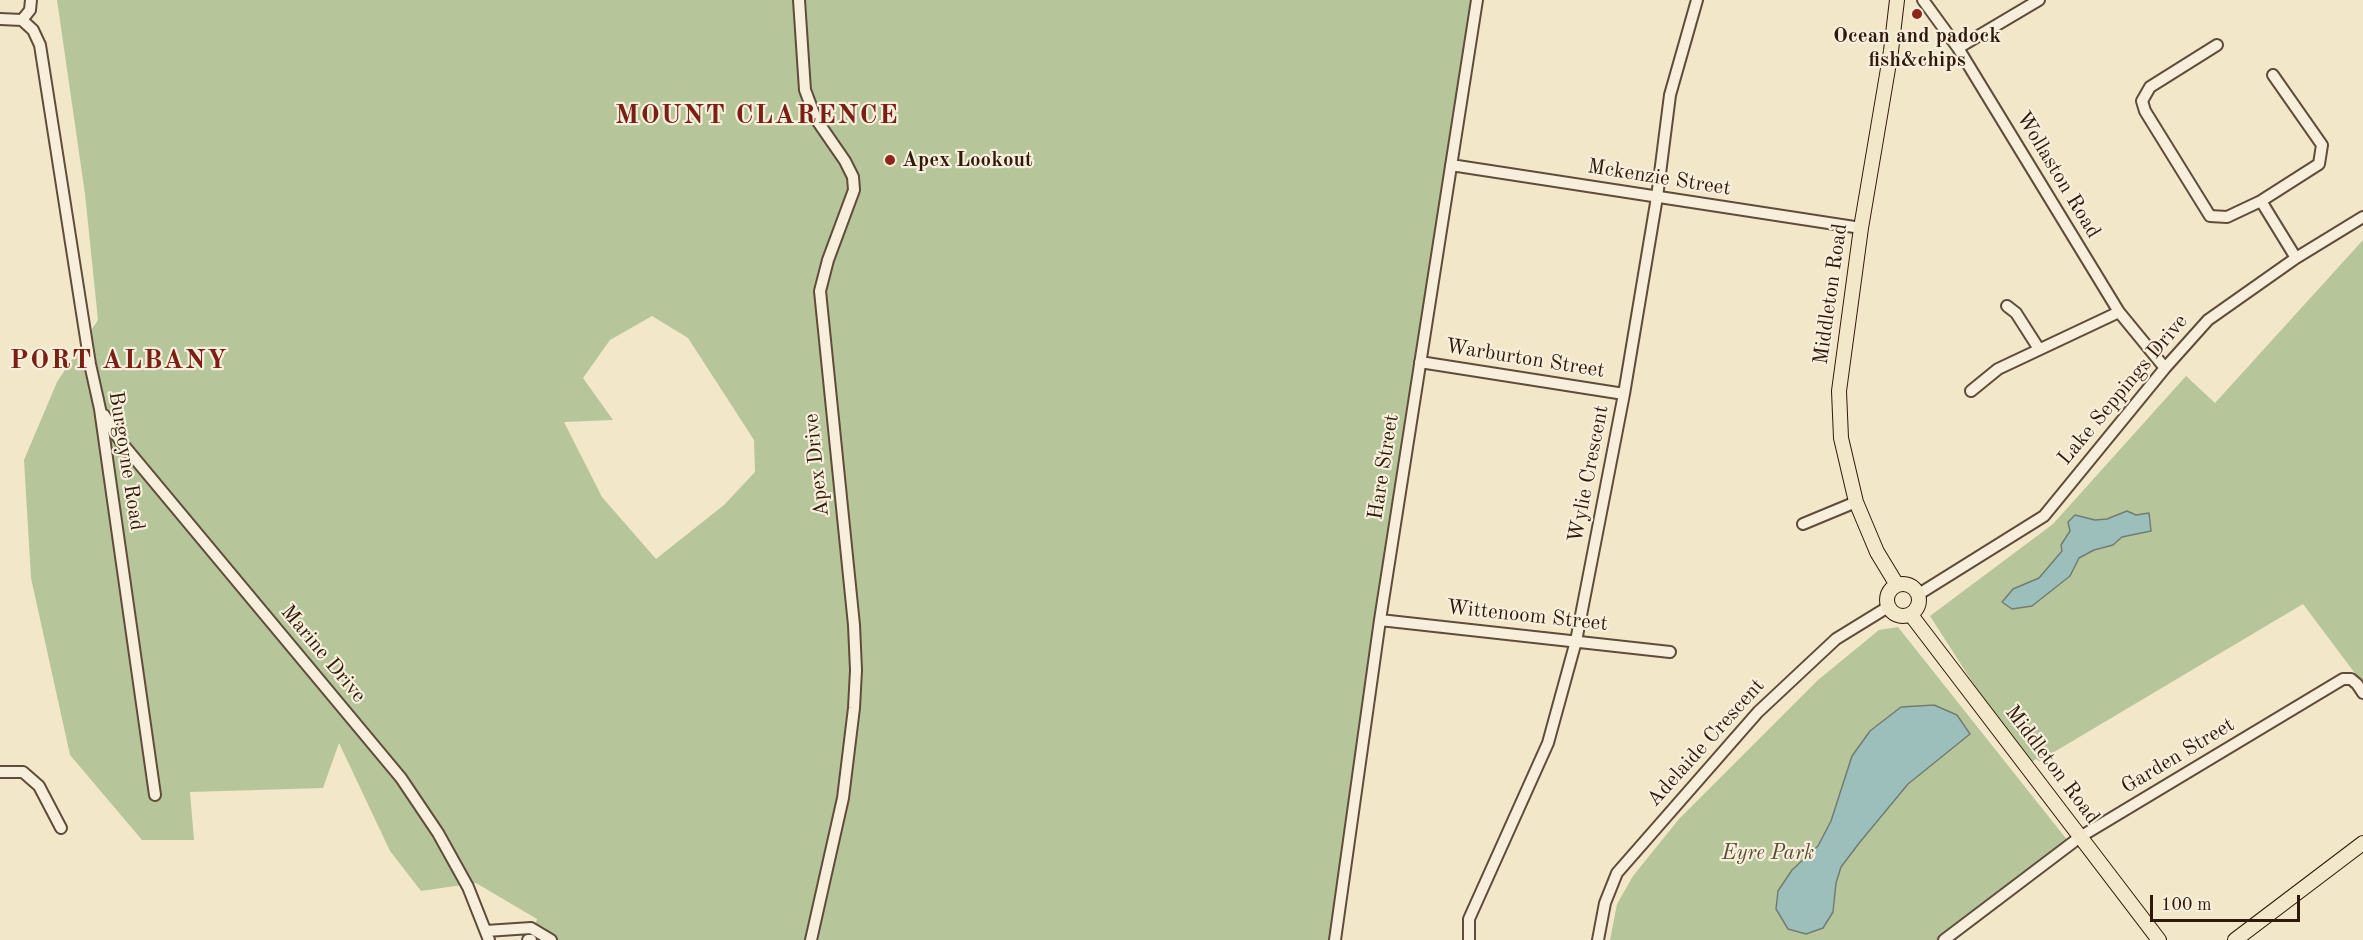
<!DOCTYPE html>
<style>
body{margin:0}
#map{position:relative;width:2363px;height:940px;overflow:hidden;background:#f2e7c9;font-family:"Old Standard TT",serif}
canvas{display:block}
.scale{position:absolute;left:2150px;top:895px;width:150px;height:27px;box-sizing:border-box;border:3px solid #30190a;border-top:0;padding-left:8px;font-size:18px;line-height:21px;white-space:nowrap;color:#30190a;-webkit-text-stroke:4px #f7efdc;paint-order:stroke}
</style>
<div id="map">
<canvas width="2363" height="940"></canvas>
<div class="scale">100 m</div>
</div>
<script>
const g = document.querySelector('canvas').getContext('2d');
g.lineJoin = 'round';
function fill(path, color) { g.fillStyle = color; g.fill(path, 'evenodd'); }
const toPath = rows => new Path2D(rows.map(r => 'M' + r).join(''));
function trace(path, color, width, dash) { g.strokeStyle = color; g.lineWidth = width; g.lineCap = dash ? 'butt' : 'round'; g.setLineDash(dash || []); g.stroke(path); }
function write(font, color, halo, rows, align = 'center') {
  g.font = font + ' "Old Standard TT",serif'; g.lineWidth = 4.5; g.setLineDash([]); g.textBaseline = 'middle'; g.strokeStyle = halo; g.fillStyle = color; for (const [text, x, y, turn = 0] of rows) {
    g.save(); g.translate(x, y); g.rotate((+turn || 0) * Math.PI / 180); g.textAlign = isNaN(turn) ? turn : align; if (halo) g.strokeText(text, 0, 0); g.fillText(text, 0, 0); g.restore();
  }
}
fill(toPath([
 [57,0,1477,0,1335,940,530,940,537,919,476,883,421,891,390,851,339,743,323,788,190,792,194,840,142,840,70,755,31,578,24,460,57,382,98,320,85,194],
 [652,316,688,338,754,440,755,472,724,505,656,559,602,497,564,422,613,420,583,378,610,340],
 [2363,240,2363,684,2303,604,2039,761,2036,759,2026,766,1930,616,2053,524,2186,376,2215,403],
 [1898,627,2068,841,1937,940,1610,940,1617,904,1633,876,1679,819,1818,680,1879,630]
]), '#b7c69a');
const water = toPath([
 [2127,511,2136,515,2149,513,2151,531,2122,537,2113,545,2094,550,2079,558,2070,576,2032,606,2012,609,2002,602,2013,589,2039,578,2062,551,2061,545,2070,531,2068,522,2075,515,2095,520,2107,519,2127,511],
 [1934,705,1957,715,1970,734,1908,784,1860,842,1841,867,1836,883,1833,912,1823,928,1806,934,1788,929,1776,909,1778,891,1792,870,1818,846,1831,821,1852,756,1870,731,1901,707,1934,705]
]);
fill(water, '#9cbfbb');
trace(water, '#717d74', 1.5);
const minor = toPath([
 [799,0,805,90,816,119,845,161,853,177,854,190,828,260,820,291,854,625,856,670,854,708,843,798,811,940],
 [1923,0,1958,48,2119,312,2165,368],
 [0,19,22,20],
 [22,20,33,30,40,45,90,364,100,409,155,795],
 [22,20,30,10,31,0],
 [2217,45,2150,87,2142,101,2145,111,2210,216,2227,217,2261,201,2319,164,2322,145,2273,75],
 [1958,48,2039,0],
 [1451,165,1861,228],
 [2261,201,2296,258],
 [2007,306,2016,313,2039,349],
 [1420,362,1624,394],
 [1971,391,1998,369,2119,312],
 [104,415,121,442,401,778,438,833,468,887,489,940],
 [1803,524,1856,502],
 [1919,594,2044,516,2165,368,2208,320,2296,258,2363,217],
 [1380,620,1670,652],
 [0,772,23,772,39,786,61,828],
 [486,931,531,928,551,940],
 [528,940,531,940],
 [1335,940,1380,620,1477,0],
 [1469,940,1469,919,1548,743,1576,641,1624,394,1657,197,1670,95,1697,0],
 [1598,940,1605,903,1617,873,1758,712,1836,639,1888,607],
 [1944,940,2080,837,2343,679,2351,679,2357,684,2363,693]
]);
const major = toPath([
 '1887 600a16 16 0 1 1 32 0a16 16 0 1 1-32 0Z',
 [1897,585,1877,552,1856,502,1841,438,1839,391,1861,228,1891,51,1897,0],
 [1911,615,2159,940],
 [2235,940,2363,843]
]);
trace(minor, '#604c3a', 14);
trace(major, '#30190a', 16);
trace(minor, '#f7efdc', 10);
trace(major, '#f2e7c9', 14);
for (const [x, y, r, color] of [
 [1917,14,6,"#8f2418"],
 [890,160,6,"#8f2418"]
]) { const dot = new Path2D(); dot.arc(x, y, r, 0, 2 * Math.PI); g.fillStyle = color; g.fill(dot); trace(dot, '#f7efdc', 2); }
write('bold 21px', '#30190a', '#f7efdc', [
 ["Ocean and padock",1917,36],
 ["fish&chips",1917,60],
 ["Apex Lookout",902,160,"left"]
]);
write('21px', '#30190a', '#f7efdc', [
 ["Wollaston Road",2058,175,59],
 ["Mckenzie Street",1659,178,9],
 ["Middleton Road",1831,294,-82],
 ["Warburton Street",1525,359,9],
 ["Lake Seppings Drive",2123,390,-50],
 ["Burgoyne Road",126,461,81],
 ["Apex Drive",817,465,-96],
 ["Hare Street",1384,467,-81],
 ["Wylie Crescent",1589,474,-79],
 ["Wittenoom Street",1527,616,6],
 ["Marine Drive",323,654,50],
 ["Adelaide Crescent",1706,743,-48],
 ["Garden Street",2178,756,-31],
 ["Middleton Road",2052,765,53]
]);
write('italic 21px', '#584d35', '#f7efdc', [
 ["Eyre Park",1768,853]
]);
g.letterSpacing = '1.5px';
write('bold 27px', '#7a1f14', '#f7efdc', [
 ["MOUNT CLARENCE",757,116],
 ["PORT ALBANY",119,361]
]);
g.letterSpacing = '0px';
</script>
